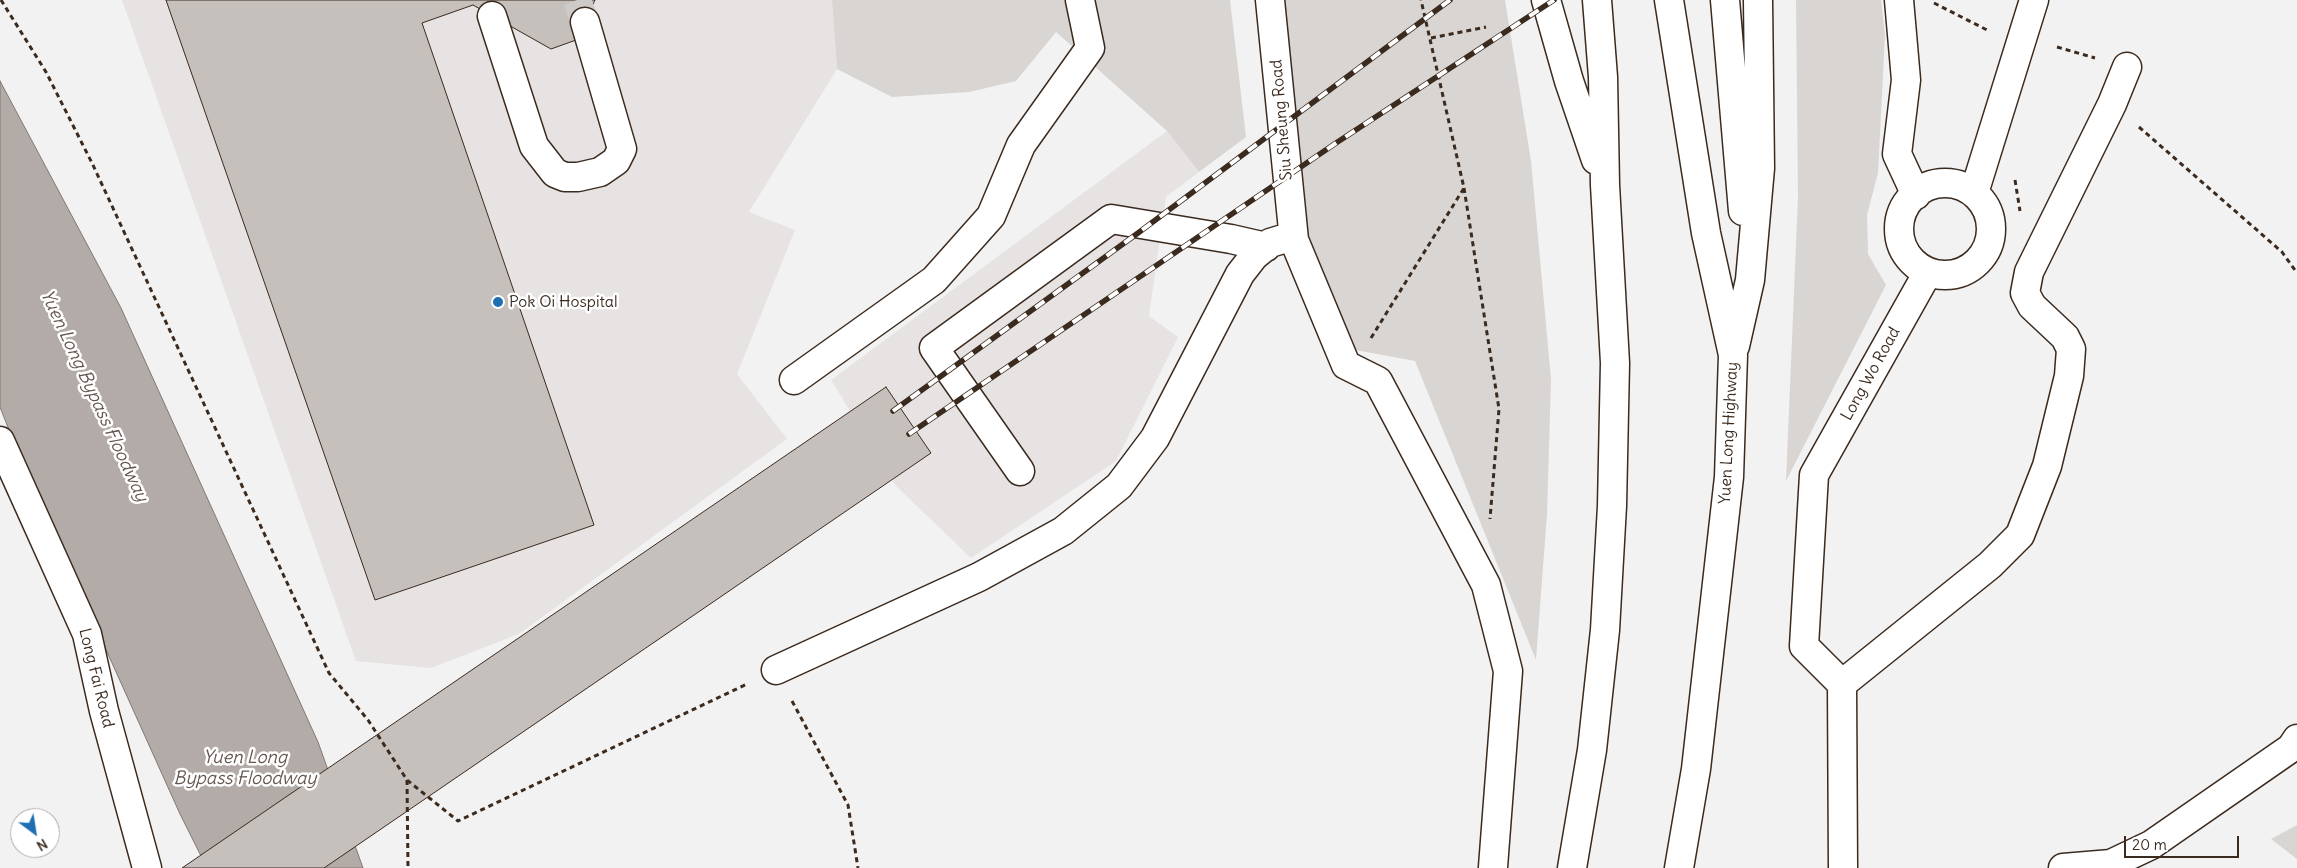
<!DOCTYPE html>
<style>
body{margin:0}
#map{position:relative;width:2297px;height:868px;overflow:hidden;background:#f3f2f2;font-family:Delius,sans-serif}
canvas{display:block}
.north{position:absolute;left:10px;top:808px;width:50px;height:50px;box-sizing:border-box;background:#fff;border:1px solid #b1aaa5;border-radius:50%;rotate:149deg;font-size:14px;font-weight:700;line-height:20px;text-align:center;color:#3b2a1e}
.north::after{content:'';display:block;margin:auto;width:18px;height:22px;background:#1f6fb2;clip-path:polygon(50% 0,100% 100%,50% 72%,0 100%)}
.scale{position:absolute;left:2124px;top:836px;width:115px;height:22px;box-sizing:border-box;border:2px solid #3b2a1e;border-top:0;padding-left:6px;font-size:15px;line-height:18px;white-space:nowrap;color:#3b2a1e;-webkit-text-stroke:4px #fff;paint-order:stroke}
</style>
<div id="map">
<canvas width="2297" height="868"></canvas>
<div class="north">N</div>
<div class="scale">20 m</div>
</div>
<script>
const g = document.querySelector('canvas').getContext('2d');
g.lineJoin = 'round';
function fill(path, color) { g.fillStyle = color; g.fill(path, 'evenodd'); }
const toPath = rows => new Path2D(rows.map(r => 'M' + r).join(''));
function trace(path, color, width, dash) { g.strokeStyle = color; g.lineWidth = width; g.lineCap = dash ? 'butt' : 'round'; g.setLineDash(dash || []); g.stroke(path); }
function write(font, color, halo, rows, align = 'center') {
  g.font = font + ' Delius,sans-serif'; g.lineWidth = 5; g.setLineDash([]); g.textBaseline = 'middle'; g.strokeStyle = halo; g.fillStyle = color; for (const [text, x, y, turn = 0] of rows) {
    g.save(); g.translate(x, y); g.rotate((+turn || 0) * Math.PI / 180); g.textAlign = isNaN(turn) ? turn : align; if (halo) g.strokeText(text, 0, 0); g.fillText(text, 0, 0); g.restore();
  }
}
fill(toPath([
 [122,0,832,0,837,69,749,212,795,230,737,374,787,439,519,634,431,668,356,661],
 [1167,131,1199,172,1166,197,1149,316,1178,337,1116,461,971,558,896,486,831,380]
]), '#e6e3e2');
fill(toPath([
 [832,0,1230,0,1246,137,1199,172,1167,131,1056,32,1016,81,969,92,892,97,837,69],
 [1285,0,1505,0,1531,161,1551,379,1547,514,1536,660,1415,361,1350,349,1299,232],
 [1796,0,1881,0,1885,35,1878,173,1867,215,1868,254,1886,285,1786,481,1798,197],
 [2297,825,2297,859,2271,839]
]), '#d8d5d2');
const water = toPath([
 [0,81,121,308,318,742,363,868,207,868,180,814,22,463,0,407,0,81]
]);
fill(water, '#b2aba7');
trace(water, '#827770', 1);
const building = toPath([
 [166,0,595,0,576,40,551,49,473,5,422,23,594,525,375,600,166,0],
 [886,387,931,453,324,868,182,868,886,387]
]);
fill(building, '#c6c0bd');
trace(building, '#3b2a1e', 1);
trace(toPath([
 [577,0,585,22]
]), '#cecac8', 28, [28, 14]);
const minor = toPath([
 [1270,0,1294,240,1346,365,1378,381,1486,585,1508,671,1493,867],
 [1899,0,1906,80,1897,154,1916,195],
 [492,16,534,146,555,173,565,177,578,177,600,172,616,161,622,149,585,22],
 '1899 229a46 46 0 1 1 92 0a46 46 0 1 1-92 0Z',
 [1974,193,2034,0],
 [794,380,934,280,991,216,1021,145,1090,48,1080,0],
 [0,441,87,634,104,711,147,868],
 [1020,471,934,348,1111,219,1231,239,1266,247],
 [776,670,979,577,1063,531,1119,486,1155,438,1240,274,1254,256,1270,243,1293,236],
 [1842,684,1990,565,2020,535,2047,466,2069,376,2071,349,2065,337,2032,306,2025,293,2029,272,2112,104,2127,67],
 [1843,868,1842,684,1804,646,1814,475,1928,272],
 [2063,868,2111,864,2151,845,2291,748,2297,739]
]);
const highway = toPath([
 [1546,0,1569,81,1596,160],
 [1669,0,1706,233,1733,355,1729,477,1696,769,1679,868],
 [1725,0,1743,211],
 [1735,346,1750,280,1760,168,1758,0],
 [1572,868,1592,750,1605,630,1612,506,1615,363,1605,185,1603,77,1597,0]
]);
trace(minor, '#3b2a1e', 31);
trace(highway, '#3b2a1e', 31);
trace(toPath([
 [1,0,46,72,92,163,329,673,368,720,407,780,458,821,747,684],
 [1934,3,1987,30],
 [1431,38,1486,27],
 [2057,47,2095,58],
 [2139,127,2282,252,2297,273],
 [2015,180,2020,211],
 [1464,188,1499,409,1490,519],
 [1371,338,1464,188,1421,0],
 [792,701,848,805,858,868],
 [407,780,408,868]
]), '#3b2a1e', 3, [5, 4]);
trace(minor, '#fff', 28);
trace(highway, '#fff', 28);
const rail = toPath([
 [893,411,1138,233,1450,0],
 [909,434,1336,143,1554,0]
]);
trace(rail, '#3b2a1e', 5.5);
trace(rail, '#fff', 4, [11]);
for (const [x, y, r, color] of [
 [498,302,6,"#1f6fb2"]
]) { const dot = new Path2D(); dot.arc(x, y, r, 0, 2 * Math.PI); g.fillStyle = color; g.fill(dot); trace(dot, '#fff', 2); }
write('16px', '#3b2a1e', '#fff', [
 ["Siu Sheung Road",1282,120,-95],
 ["Long Wo Road",1871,374,-61],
 ["Yuen Long Highway",1729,433,-87],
 ["Long Fai Road",96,678,76]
]);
write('16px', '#3b2a1e', '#fff', [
 ["Pok Oi Hospital",509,302]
], 'left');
write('italic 18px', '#65574e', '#fff', [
 ["Yuen Long Bypass Floodway",94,396,65],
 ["Yuen Long",245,758],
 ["Bypass Floodway",245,779]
]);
</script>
